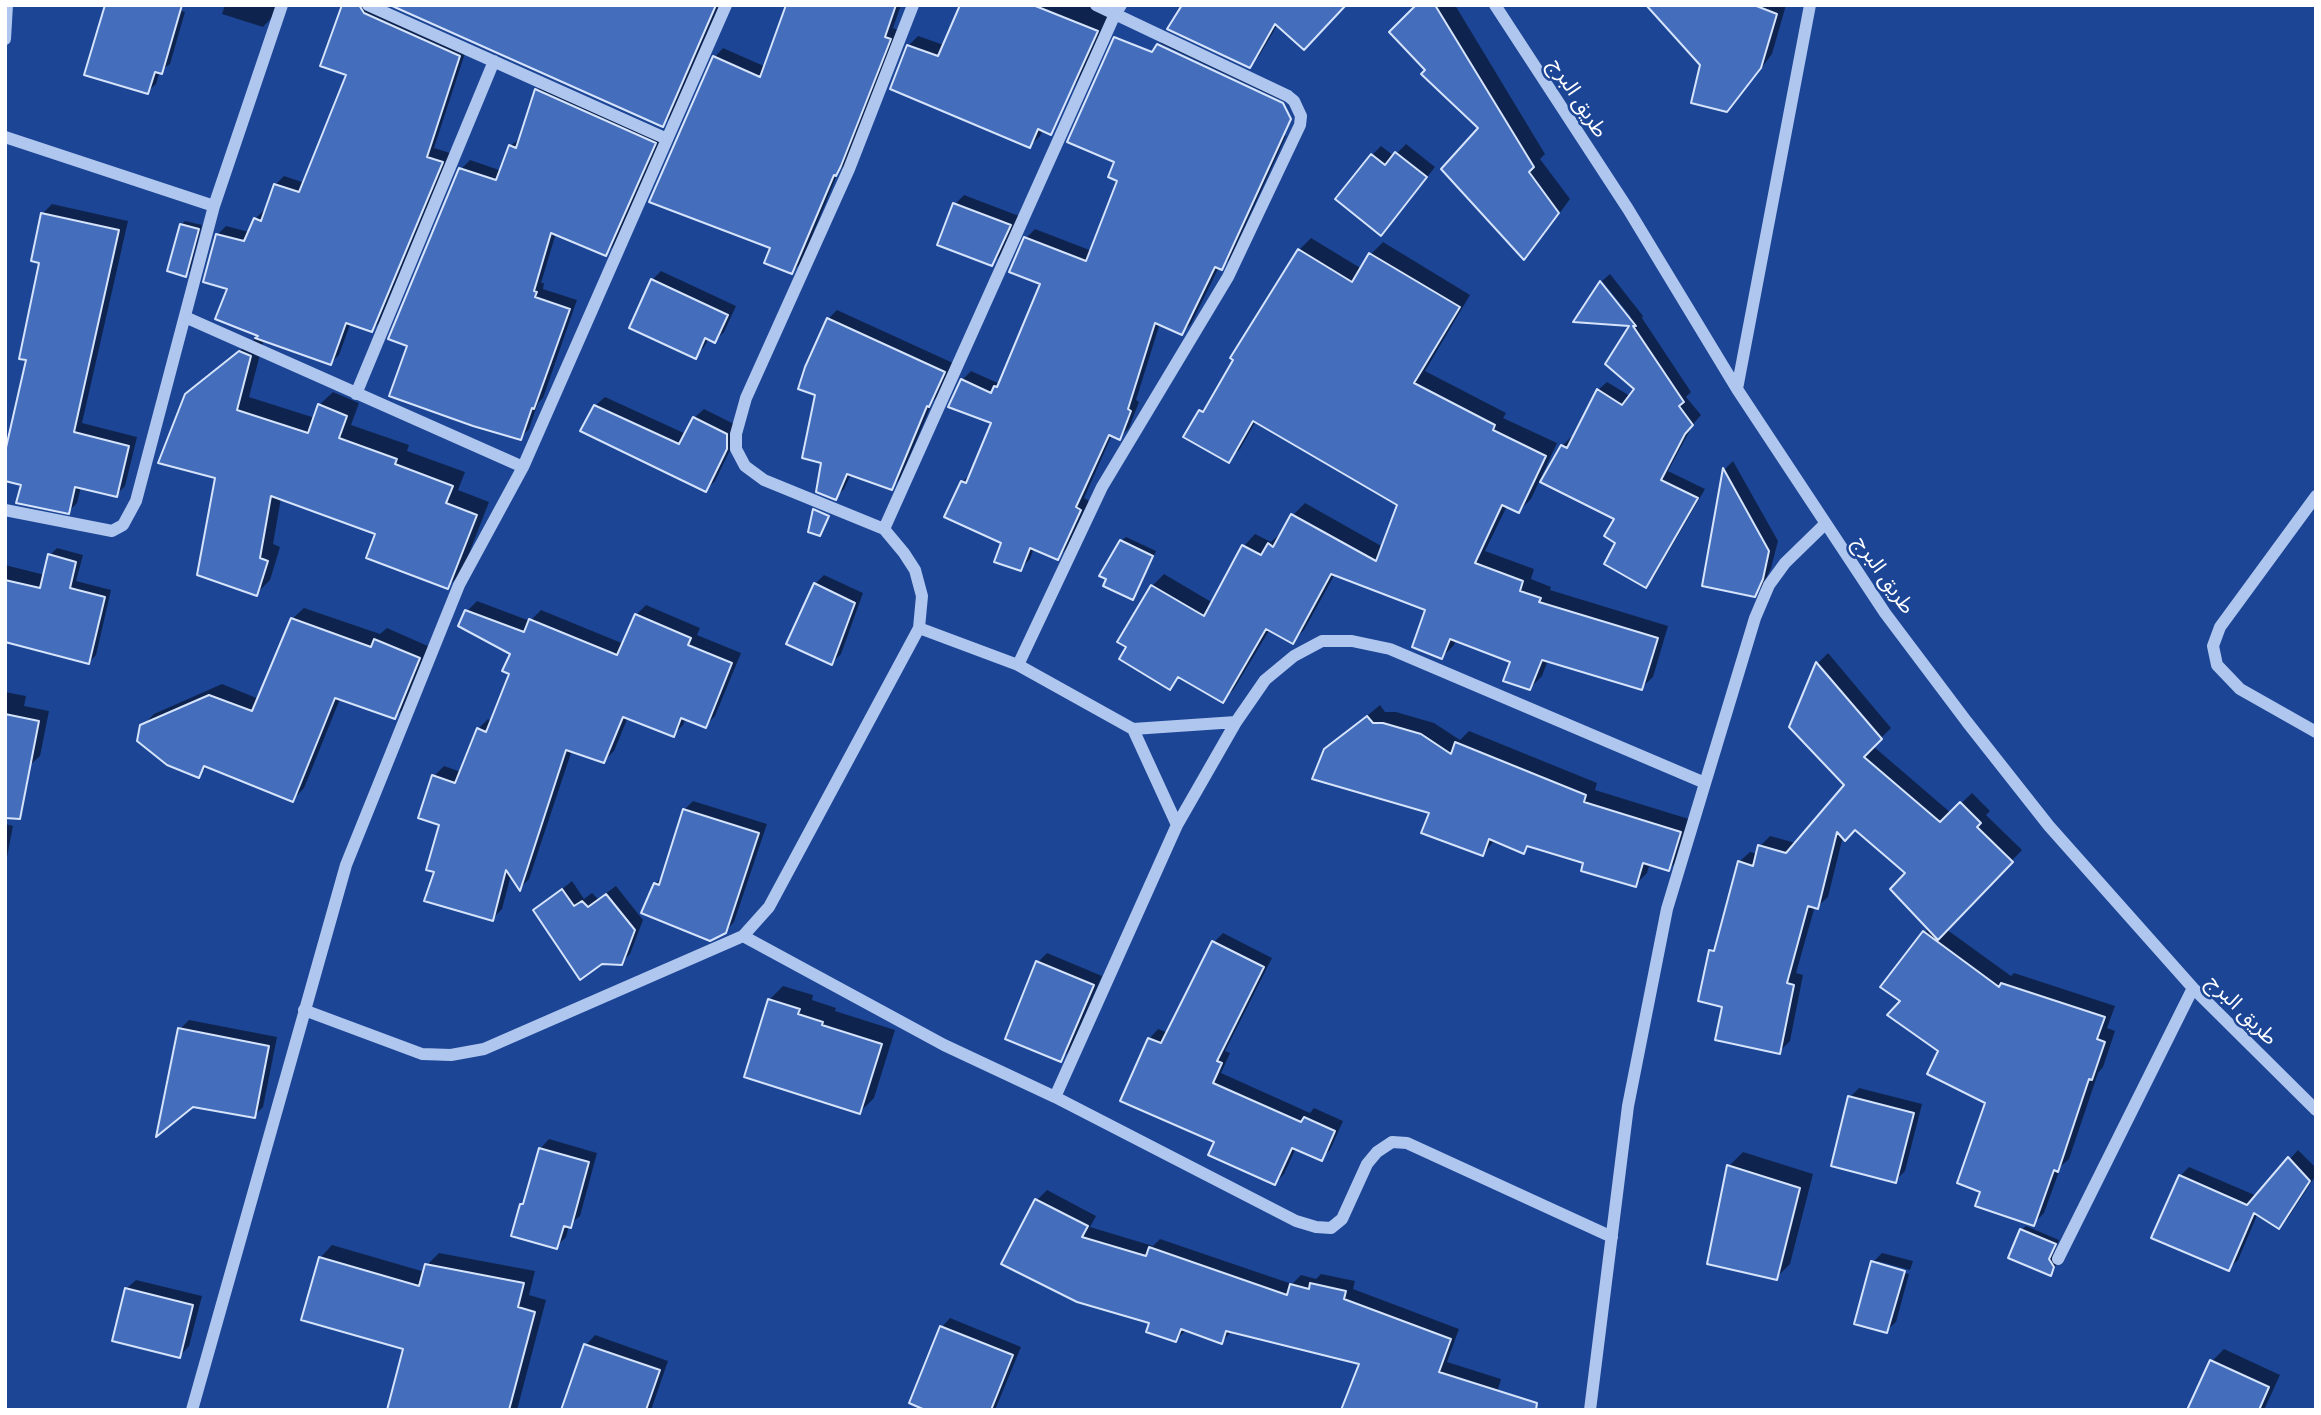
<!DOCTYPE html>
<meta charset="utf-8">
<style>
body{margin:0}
#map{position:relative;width:2321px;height:1415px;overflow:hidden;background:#1c4595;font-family:"Public Sans",sans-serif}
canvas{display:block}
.frame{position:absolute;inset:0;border:7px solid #fff;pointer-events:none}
</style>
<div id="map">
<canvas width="2321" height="1415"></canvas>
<div class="frame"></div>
</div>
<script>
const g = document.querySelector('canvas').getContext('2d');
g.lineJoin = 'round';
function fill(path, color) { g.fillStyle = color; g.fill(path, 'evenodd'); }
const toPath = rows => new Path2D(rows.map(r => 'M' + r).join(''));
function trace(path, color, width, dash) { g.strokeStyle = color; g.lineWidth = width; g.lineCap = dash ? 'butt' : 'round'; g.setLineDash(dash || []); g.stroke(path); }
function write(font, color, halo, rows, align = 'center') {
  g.font = font + ' "Public Sans","Noto Sans Arabic",sans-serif'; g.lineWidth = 5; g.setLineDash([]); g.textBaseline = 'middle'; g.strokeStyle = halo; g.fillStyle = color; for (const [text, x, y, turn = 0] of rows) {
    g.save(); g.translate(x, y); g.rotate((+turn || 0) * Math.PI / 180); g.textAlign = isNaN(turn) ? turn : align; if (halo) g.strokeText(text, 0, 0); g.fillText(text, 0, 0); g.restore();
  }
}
fill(toPath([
 [165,5,185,12,170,64,160,71,156,84,147,92],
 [225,5,278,5,274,15,263,27,222,14],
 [345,5,374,5,467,47,434,148,450,153,380,322,372,330,351,322,339,355,331,363,264,339,249,397,315,418,319,405,333,392,359,403,351,425,409,445,407,451,465,472,458,490,489,502,461,574,447,587,377,533,281,498,273,544,280,547,270,580,256,594,187,395,201,381,260,335,230,288,217,235,226,226,249,232,255,219,264,210,266,211,275,185,284,176,305,183,348,74],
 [394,5,720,5,671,117,662,125],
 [788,5,901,5,893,28,898,30,845,165,839,170,801,263,792,272,773,247,715,57,723,48,766,67],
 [962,5,1108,5,1112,8,1088,62,1056,120,1043,129,1040,136,1030,146,908,46,918,36,944,45],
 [1184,5,1278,24,1259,56,1249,66],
 [1419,5,1455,5,1545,154,1540,159,1570,199,1536,245,1524,257,1480,128,1428,70],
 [1648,5,1786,5,1772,54,1739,97,1727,110,1702,65],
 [1168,35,1285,91,1279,99,1160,43],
 [545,82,663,135,614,245,606,254,556,233,541,283,544,283,543,289,577,300,543,398,538,403,529,429,520,438,409,345,461,169,470,160,502,171,510,146,521,138,537,90],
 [1265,118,1286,136,1230,259,1221,268,1219,267,1191,324,1182,333,1160,323,1136,400,1139,402,1129,428,1119,438,1112,435,1084,498,1089,501,1067,548,1058,558,1034,548,1030,559,1020,569,962,482,973,472,993,422,962,380,971,371,1000,384,1042,283,1026,238,1035,229,1092,251],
 [1406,144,1435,167,1390,224,1372,155,1381,146,1394,156],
 [964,195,1019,216,1001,255,992,264,955,204],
 [52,204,128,221,82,423,137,437,125,486,116,495,81,487,77,503,68,512,23,484,28,359,41,262,33,260,43,213],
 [185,221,202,225,190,271,186,275,181,225],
 [1311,238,1362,269,1371,254,1383,242,1470,295,1425,371,1506,413,1503,418,1557,443,1531,499,1519,511,1507,506,1485,551,1534,569,1531,579,1551,587,1550,590,1668,626,1653,677,1641,688,1548,660,1542,676,1530,688,1513,661,1456,639,1454,645,1442,657,1428,609,1335,574,1304,630,1292,642,1270,629,1234,689,1222,701,1181,676,1170,687,1152,586,1164,574,1213,603,1244,546,1255,534,1271,542,1281,533,1283,534,1293,515,1305,503,1383,547,1399,504,1256,421,1240,449,1228,461,1201,411,1213,399,1236,359,1233,357,1299,250],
 [661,271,736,306,724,332,715,341,709,338,704,347,695,357,652,280],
 [1610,274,1643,316,1642,318,1691,392,1686,397,1701,415,1694,423,1668,471,1705,489,1654,577,1646,586,1618,542,1617,518,1562,446,1571,437,1573,438,1598,390,1607,382,1630,396,1636,389,1632,324,1627,317,1631,317,1602,281],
 [837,310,953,363,938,396,933,401,900,479,891,488,851,474,844,489,835,498,823,461,828,319],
 [605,397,686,434,694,418,704,409,736,425,736,438,715,481,706,490,595,406],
 [1733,461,1778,541,1771,568,1763,585,1754,595,1704,584,1725,469],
 [1126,537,1156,551,1137,594,1132,598,1121,541],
 [57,548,83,555,76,581,111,590,96,655,89,662,5,636,5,565,45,575,50,555],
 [824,575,863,593,841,654,832,663,815,584],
 [477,601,530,621,541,610,624,644,636,615,646,605,700,628,697,635,741,653,715,716,705,726,686,718,683,725,673,735,628,717,614,751,604,761,572,750,529,879,520,888,511,875,502,909,492,919,436,871,442,824,434,776,444,766,461,772,478,729,488,719,492,721,511,673,512,654,467,611],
 [304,608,380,634,387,628,430,647,407,706,395,717,340,699,304,788,293,800,208,766,198,776,142,726,154,714,222,684,259,699,292,619],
 [1828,653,1891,728,1873,746,1951,813,1972,793,1990,811,1986,815,2022,850,1946,929,2011,976,2014,973,2115,1006,2107,1028,2115,1031,2103,1067,2098,1073,2069,1159,2061,1166,2044,1213,2033,1224,1982,1190,1988,1102,1940,1050,1902,1001,1924,933,1929,928,1908,873,1856,828,1843,836,1828,897,1817,907,1815,906,1796,973,1803,975,1790,1041,1779,1052,1724,1006,1711,951,1718,943,1739,862,1750,852,1758,854,1760,846,1770,836,1796,843,1846,785,1791,727,1818,663],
 [5,692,26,696,24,706,49,711,40,756,29,766,5,762],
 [1380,705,1385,712,1396,712,1434,723,1460,740,1469,731,1597,783,1595,790,1692,820,1681,857,1669,869,1650,863,1647,873,1635,885,1586,862,1530,845,1523,852,1495,840,1483,854,1431,811,1326,750],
 [693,801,767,824,734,922,725,932,655,884,663,876,684,810],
 [5,824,13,826,5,867],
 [572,881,584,899,592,893,598,899,616,886,643,920,630,954,621,963,535,911],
 [1223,933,1272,958,1225,1051,1230,1053,1221,1073,1310,1113,1314,1108,1343,1121,1330,1150,1321,1159,1296,1148,1284,1174,1275,1183,1216,1141,1149,1039,1158,1029,1168,1033,1214,942],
 [1047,953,1102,976,1070,1050,1061,1060,1038,962],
 [783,986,813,995,812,1000,836,1008,835,1011,895,1030,874,1098,860,1112,769,1000],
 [189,1020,277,1037,263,1107,254,1116,180,1029],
 [1859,1088,1922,1104,1905,1171,1895,1181,1850,1097],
 [549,1139,597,1153,580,1216,569,1225,566,1237,556,1247,522,1204,526,1200,540,1149],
 [2298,1150,2316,1168,2316,1175,2288,1218,2279,1227,2258,1213,2238,1260,2228,1269,2180,1176,2189,1167,2257,1196],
 [1743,1152,1813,1174,1790,1264,1776,1278,1729,1166],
 [1047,1190,1096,1216,1090,1227,1153,1246,1160,1239,1292,1284,1301,1275,1316,1279,1321,1274,1355,1281,1353,1289,1459,1329,1447,1362,1501,1379,1492,1410,1361,1363,1232,1331,1222,1342,1187,1329,1176,1340,1151,1322,1037,1200],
 [2026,1226,2059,1240,2053,1254,2058,1262,2050,1274,2021,1230],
 [332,1245,425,1272,427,1265,439,1253,535,1271,529,1295,546,1300,517,1410,389,1410,405,1348,320,1258],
 [1882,1253,1913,1261,1910,1270,1877,1261,1877,1265,1909,1274,1896,1322,1886,1331,1873,1262],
 [136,1280,202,1296,189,1346,180,1356,126,1289],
 [950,1318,1021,1347,995,1410,930,1410,942,1327],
 [595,1335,668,1361,651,1410,563,1410,586,1345],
 [2224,1349,2280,1375,2264,1410,2189,1410,2212,1361]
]), '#0007');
const building = toPath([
 [105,5,182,5,162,74,155,72,148,94,84,75,105,5],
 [342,5,359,5,364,13,460,56,427,157,443,162,372,332,346,323,331,365,255,338,258,336,215,319,227,289,203,282,216,234,244,241,254,218,261,221,274,184,299,192,346,75,320,66,342,5],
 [390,5,716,5,663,127,390,5],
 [786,5,896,5,885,37,891,39,841,166,836,176,834,175,792,274,764,263,770,248,649,202,713,56,760,77,786,5],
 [960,5,1033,5,1098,31,1051,135,1038,129,1030,148,890,89,907,45,938,56,960,5],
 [1182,5,1346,5,1304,50,1275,24,1250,68,1167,29,1182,5],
 [1416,5,1435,5,1534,167,1529,172,1559,213,1524,260,1441,169,1478,128,1421,74,1425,70,1389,32,1416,5],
 [1646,5,1754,5,1777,14,1761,68,1727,112,1691,103,1700,65,1646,5],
 [1114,37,1152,52,1157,44,1283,103,1291,119,1222,270,1215,267,1182,335,1155,323,1128,409,1131,411,1120,440,1109,435,1076,507,1081,510,1058,560,1030,548,1021,571,994,562,1001,543,944,517,961,481,966,483,991,423,948,407,961,379,991,393,994,386,997,387,1040,284,1009,272,1024,237,1086,261,1117,181,1108,177,1114,162,1067,142,1114,37],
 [535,89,656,143,606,256,551,233,534,291,537,292,535,297,570,309,534,409,532,408,521,440,473,426,389,396,407,346,388,339,459,168,496,180,509,145,516,148,535,89],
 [1395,152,1427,177,1381,236,1335,199,1371,154,1385,165,1395,152],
 [953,203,1011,225,992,266,937,245,953,203],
 [41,213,119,230,74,432,129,446,117,497,75,487,69,514,16,503,21,485,5,481,5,452,26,360,19,359,39,263,31,261,41,213],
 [180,224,199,229,186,277,167,271,180,224],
 [1298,249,1352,282,1369,253,1460,307,1414,383,1495,425,1493,430,1546,456,1519,513,1502,505,1475,563,1523,581,1520,591,1541,598,1539,602,1658,638,1642,690,1542,660,1530,690,1503,681,1510,662,1450,639,1442,659,1412,647,1425,610,1331,574,1293,644,1266,629,1223,703,1178,677,1170,690,1119,659,1126,647,1117,642,1151,585,1204,616,1242,545,1261,555,1268,543,1273,547,1291,514,1376,561,1397,505,1253,421,1229,463,1183,437,1199,410,1203,412,1233,360,1230,358,1298,249],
 [651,279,728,315,715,343,705,338,696,359,629,328,651,279],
 [1600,281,1636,326,1633,326,1684,402,1679,406,1693,425,1685,434,1661,480,1698,498,1646,588,1604,564,1615,543,1604,536,1614,519,1540,482,1561,445,1567,448,1597,389,1622,405,1634,389,1605,364,1629,326,1573,322,1600,281],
 [827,318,945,372,929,407,927,406,892,490,847,474,836,500,816,492,821,463,802,458,815,395,798,389,805,367,827,318],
 [239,351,251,356,237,410,308,433,318,404,347,416,339,438,397,459,395,464,453,486,446,503,477,515,448,589,366,558,375,534,271,496,260,558,268,561,257,596,197,575,215,478,158,463,185,394,239,351],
 [594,405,679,444,693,417,727,434,727,449,706,492,580,431,594,405],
 [1723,468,1769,551,1763,579,1755,597,1702,586,1723,468],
 [813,509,829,516,820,536,808,532,813,509],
 [1120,540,1153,556,1133,600,1103,586,1106,579,1099,576,1120,540],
 [48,554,76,562,70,588,105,597,89,664,5,642,5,580,40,588,48,554],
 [814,583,855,603,832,665,786,644,814,583],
 [465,610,524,632,529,619,617,655,635,614,691,638,688,645,732,663,706,728,681,718,674,737,623,717,604,763,566,750,520,891,506,870,493,921,424,901,434,872,426,870,439,825,418,818,432,775,455,783,477,728,486,732,509,674,502,671,510,654,458,626,465,610],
 [291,618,371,647,374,639,420,658,395,719,335,698,293,802,204,766,199,778,167,765,137,741,140,725,209,695,252,711,291,618],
 [1816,662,1882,739,1864,757,1940,822,1960,802,1981,823,1977,827,2013,862,1938,940,1890,889,1905,873,1855,830,1845,841,1837,832,1818,909,1808,906,1787,983,1794,985,1780,1054,1715,1040,1722,1007,1698,1001,1709,950,1714,951,1738,861,1753,866,1758,845,1786,853,1844,785,1789,727,1816,662],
 [5,714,39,721,20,819,5,818,5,714],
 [1367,716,1373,723,1383,723,1421,734,1451,754,1455,742,1586,795,1584,802,1681,832,1669,871,1643,863,1636,887,1581,871,1583,863,1527,846,1524,854,1489,839,1483,856,1421,833,1429,813,1312,779,1324,749,1367,716],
 [683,809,759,833,726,933,710,941,641,913,654,883,659,885,683,809],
 [562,889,574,906,582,901,588,907,606,894,635,930,622,965,602,964,580,980,533,910,562,889],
 [1923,931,1999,987,2001,983,2105,1017,2097,1039,2105,1042,2092,1080,2089,1079,2058,1172,2054,1170,2034,1226,1975,1206,1980,1192,1957,1183,1985,1103,1927,1074,1938,1051,1887,1015,1900,1001,1880,987,1923,931],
 [1212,941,1264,967,1217,1061,1222,1063,1213,1083,1301,1122,1304,1117,1335,1131,1322,1161,1292,1148,1275,1185,1208,1155,1214,1142,1120,1101,1148,1038,1161,1043,1212,941],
 [1036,961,1094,985,1061,1062,1005,1039,1036,961],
 [768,999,800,1009,798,1014,823,1022,822,1025,882,1044,860,1114,744,1077,768,999],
 [178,1028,269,1046,255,1118,193,1107,156,1137,178,1028],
 [1848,1096,1914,1113,1896,1183,1831,1166,1848,1096],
 [539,1148,589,1162,571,1228,564,1226,557,1249,511,1236,520,1204,523,1204,539,1148],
 [2288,1157,2310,1181,2279,1229,2254,1213,2229,1271,2151,1238,2179,1175,2247,1205,2288,1157],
 [1727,1165,1800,1188,1777,1280,1707,1264,1727,1165],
 [1035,1199,1088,1226,1082,1237,1146,1256,1149,1247,1287,1295,1290,1284,1309,1289,1310,1283,1346,1291,1344,1299,1451,1339,1439,1372,1537,1403,1536,1410,1341,1410,1359,1364,1226,1331,1222,1344,1181,1329,1176,1342,1146,1332,1149,1323,1077,1302,1001,1264,1035,1199],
 [2020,1229,2056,1244,2049,1259,2054,1267,2051,1276,2008,1258,2020,1229],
 [319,1257,419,1286,425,1264,524,1283,518,1307,535,1312,509,1410,387,1410,403,1349,301,1320,319,1257],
 [1871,1261,1905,1271,1887,1333,1854,1324,1871,1261],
 [125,1288,193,1305,180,1358,112,1341,125,1288],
 [940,1326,1013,1355,991,1410,925,1410,909,1403,940,1326],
 [584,1344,660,1370,646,1410,561,1410,584,1344],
 [2210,1360,2269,1387,2259,1410,2187,1410,2210,1360]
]);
fill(building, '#446ebc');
trace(building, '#d5e3fb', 2);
trace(toPath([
 [368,5,667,139],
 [913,5,849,169,746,398,736,434,736,449,745,466,764,480,884,529,1115,14,1121,5],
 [1495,5,1628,209,1737,389,1885,613,1967,722,2049,826,2193,988,2316,1110],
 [5,39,7,5],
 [5,137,214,206],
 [185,317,523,467],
 [1737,389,1810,5],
 [356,394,494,61],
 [2316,496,2220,627,2213,646,2217,665,2240,689,2316,732],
 [5,510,112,531,123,525,129,514,136,501,214,206,282,5],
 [919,628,1018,665,1133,729,1236,722],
 [1018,665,1102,487,1228,277,1300,125,1301,116,1294,101,1288,96,1096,5],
 [1133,729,1177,825],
 [743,936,944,1045,1055,1097,1296,1221,1316,1227,1331,1228,1342,1219,1367,1164,1377,1152,1392,1142,1407,1143,1612,1237],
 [304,1010,422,1054,451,1055,484,1049,743,936,769,907,919,628,922,596,915,570,904,553,884,529],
 [1055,1097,1177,825,1236,722,1265,680,1294,656,1322,641,1352,641,1390,649,1705,783],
 [2058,1259,2193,988],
 [192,1410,346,865,459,585,523,467,726,5],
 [1590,1410,1628,1106,1667,909,1755,618,1769,585,1785,563,1825,524]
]), '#afc6ef', 12);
write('21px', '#fff', '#1c4595', [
 ["طريق البرج",1578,98,57],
 ["طريق البرج",1884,575,55],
 ["طريق البرج",2242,1010,45]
]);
</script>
